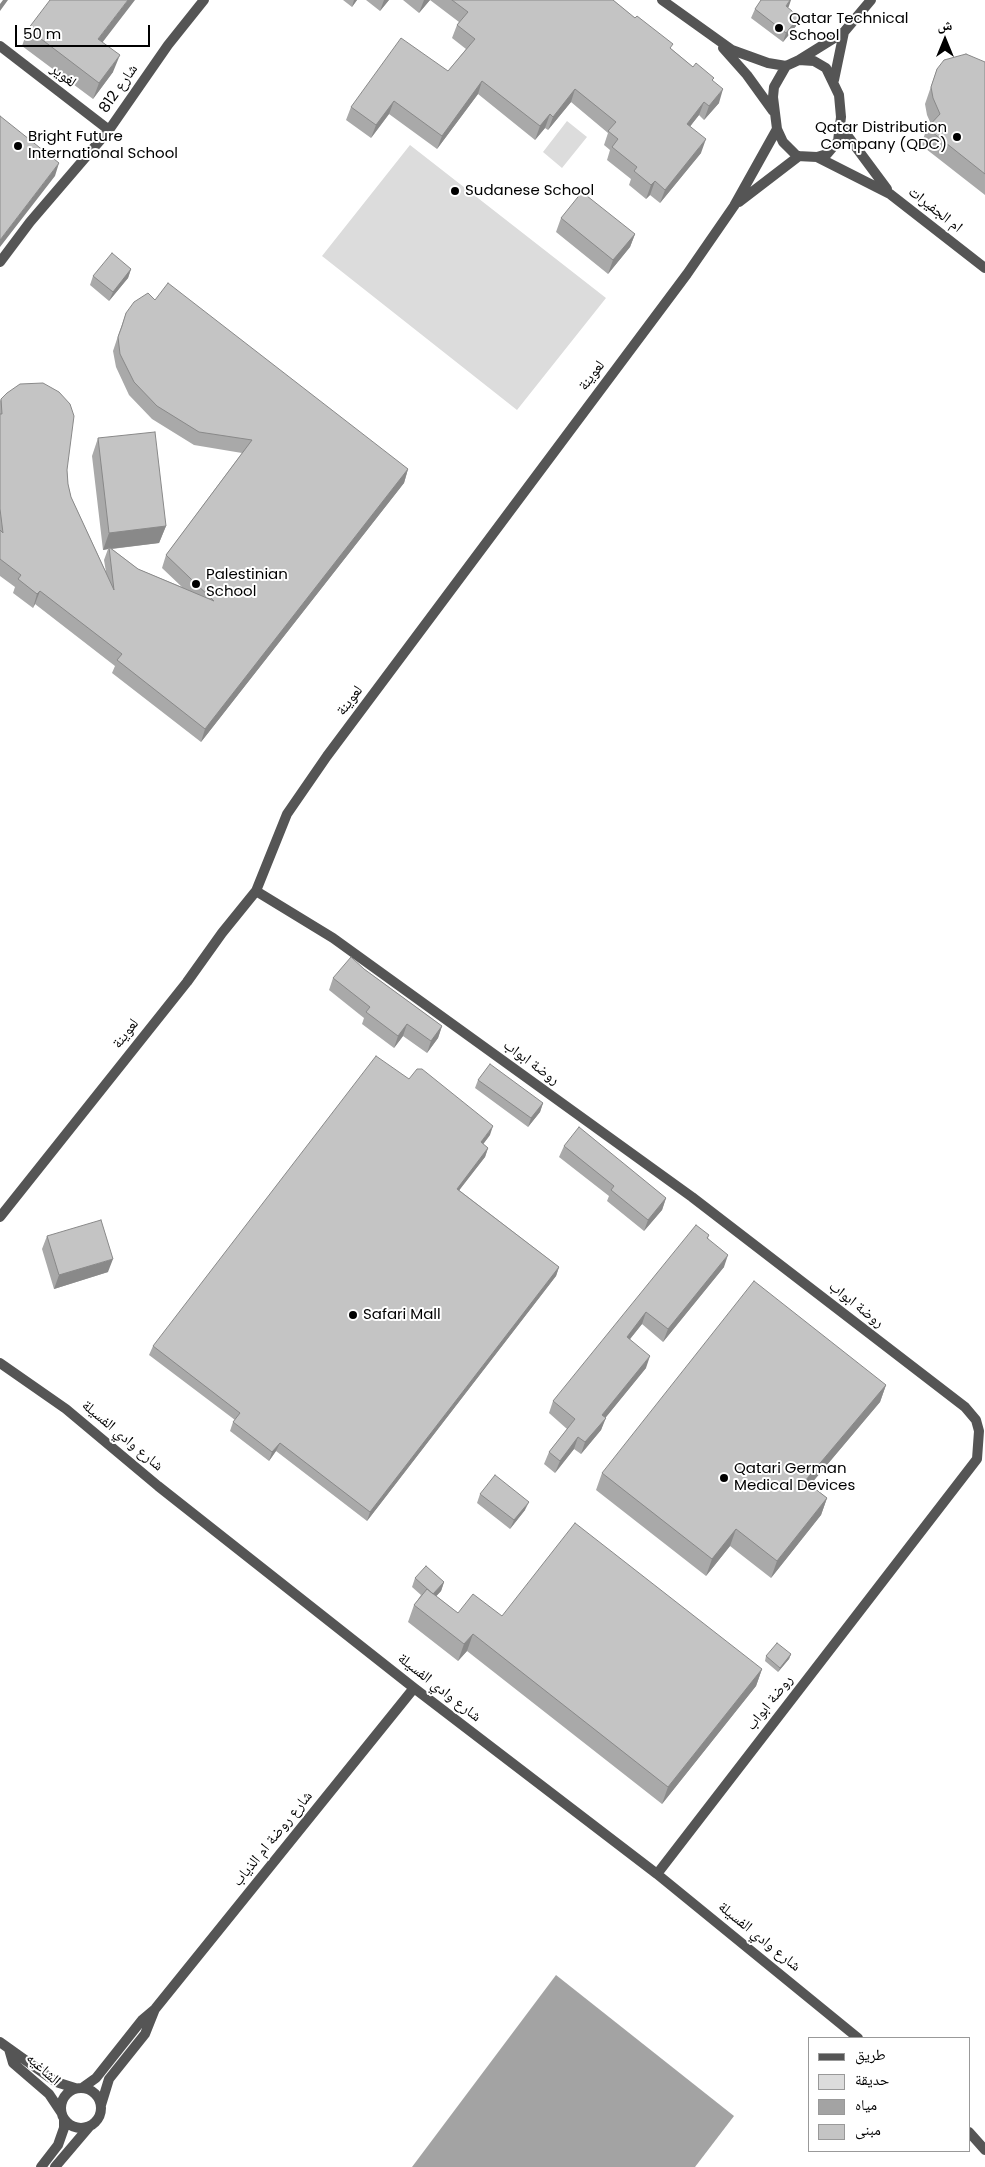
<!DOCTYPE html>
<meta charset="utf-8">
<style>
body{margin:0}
#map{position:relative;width:985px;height:2167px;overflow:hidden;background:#fff;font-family:Poppins,"Noto Naskh Arabic",sans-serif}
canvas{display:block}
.legend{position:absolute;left:808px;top:2037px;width:162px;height:115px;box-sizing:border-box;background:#fff;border:1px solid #999;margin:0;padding:6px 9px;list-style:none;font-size:15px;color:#000}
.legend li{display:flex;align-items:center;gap:10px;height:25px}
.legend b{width:25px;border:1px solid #999}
.north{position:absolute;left:920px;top:15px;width:50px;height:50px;-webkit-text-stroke:4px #fff;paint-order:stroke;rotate:0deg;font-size:14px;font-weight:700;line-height:20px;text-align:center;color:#000}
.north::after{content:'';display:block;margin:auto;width:18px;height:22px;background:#000;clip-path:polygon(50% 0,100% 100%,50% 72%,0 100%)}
.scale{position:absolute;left:15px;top:25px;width:135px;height:22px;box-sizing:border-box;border:2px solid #000;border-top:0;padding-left:6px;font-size:15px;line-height:18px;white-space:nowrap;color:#000;-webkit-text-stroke:4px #fff;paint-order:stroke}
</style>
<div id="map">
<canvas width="985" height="2167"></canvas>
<ul class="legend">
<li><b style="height:6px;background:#555"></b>طريق</li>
<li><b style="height:14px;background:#dcdcdc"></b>حديقة</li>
<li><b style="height:14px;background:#a3a3a3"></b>مياه</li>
<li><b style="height:14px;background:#c4c4c4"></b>مبنى</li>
</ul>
<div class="north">ش</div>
<div class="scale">50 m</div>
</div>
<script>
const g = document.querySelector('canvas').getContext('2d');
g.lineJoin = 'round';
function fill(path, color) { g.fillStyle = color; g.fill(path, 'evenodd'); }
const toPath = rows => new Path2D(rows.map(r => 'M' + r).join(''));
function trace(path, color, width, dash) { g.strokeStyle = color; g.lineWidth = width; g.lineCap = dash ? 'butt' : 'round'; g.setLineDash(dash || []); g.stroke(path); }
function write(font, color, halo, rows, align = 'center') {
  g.font = font + ' Poppins,"Noto Naskh Arabic",sans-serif'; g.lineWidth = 4; g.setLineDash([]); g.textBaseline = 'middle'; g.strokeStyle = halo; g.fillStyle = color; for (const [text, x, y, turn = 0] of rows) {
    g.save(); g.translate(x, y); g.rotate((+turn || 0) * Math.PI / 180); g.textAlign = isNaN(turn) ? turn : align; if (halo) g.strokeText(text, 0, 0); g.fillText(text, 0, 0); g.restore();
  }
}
fill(toPath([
 [567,121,587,137,562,168,543,152],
 [410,145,606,298,517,410,322,256]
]), '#dcdcdc');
fill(toPath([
 [556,1975,734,2116,695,2167,412,2167]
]), '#a3a3a3');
trace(toPath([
 [662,0,732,50,768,63,786,66],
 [0,46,109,130],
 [723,48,747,75,773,111],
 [799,60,814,61,826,68,839,95,841,117,838,141,827,154,817,157,797,156,783,142,777,129,773,97,774,87,786,66,799,60],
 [799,60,844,32,871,0],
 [834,80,844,32],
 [841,127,887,189],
 [817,157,890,194,985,268],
 [739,202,799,156],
 [0,262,30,222,109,130,168,45,204,0],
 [256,891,333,938,692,1197,965,1407,976,1420,979,1431,977,1459,657,1874],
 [0,1217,187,982,222,933,256,891,287,814,327,756,687,274,734,206,777,129],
 [0,1363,66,1409,158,1486,414,1688,657,1874,858,2038],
 [0,2042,56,2082,75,2088],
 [9,2049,13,2063,49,2094,61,2112],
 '61 2108a20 20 0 1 1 40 0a20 20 0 1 1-40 0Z',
 [82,2088,96,2078,142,2020,155,2009,414,1688],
 [101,2105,109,2079,145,2034,155,2009],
 [969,2132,985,2150],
 [41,2167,58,2145,64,2128,64,2120],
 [55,2167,89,2127]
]), '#555', 10);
fill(toPath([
 [343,0,357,0,352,7],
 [366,0,389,0,380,11],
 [403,0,613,0,693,67,713,81,719,103,704,120,699,115,690,126,701,153,660,203,650,195,646,199,629,185,631,179,607,160,610,150,604,145,608,133,571,102,548,130,545,128,535,140,478,94,437,149,389,114,371,138,346,120,351,107,448,71,466,49,452,38,457,25,459,22,430,0,419,13],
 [789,6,788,8,796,26,783,42,751,18,755,9],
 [28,29,102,42,113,72,93,99,22,46],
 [985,62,985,195,921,145,927,128,931,124,927,115,925,104,937,69],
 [561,218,635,234,630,247,608,274,556,232],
 [131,269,128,278,109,301,90,285,93,276],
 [155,300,408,469,404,483,201,742,112,673,115,666,35,604,33,608,13,593,15,587,0,576,0,401,1,399,67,470,68,484,71,497,106,572,104,560,108,549,103,550,92,456,98,438,166,526,159,543,112,549,138,569,182,587,162,568,166,555,242,453,194,445,152,419,129,395,116,367,113,351,117,339,126,313],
 [364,969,442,1026,438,1038,427,1053,403,1036,394,1048,362,1024,364,1018,329,990,333,978],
 [478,1080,543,1103,540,1112,528,1127,475,1088],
 [490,1135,483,1144,488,1148,485,1157,459,1190,559,1267,556,1276,367,1521,276,1451,269,1461,230,1431,233,1422,235,1420,149,1355,153,1346],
 [564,1146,666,1198,662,1210,644,1231,607,1201,609,1196,559,1157],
 [709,1235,708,1238,724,1267,663,1342,642,1324,630,1339,646,1368,605,1418,601,1430,581,1454,574,1449,555,1473,544,1464,549,1452,567,1429,549,1413,553,1401],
 [47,1236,108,1272,54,1289,42,1249],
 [886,1385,880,1402,810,1485,827,1498,821,1515,771,1578,730,1546,706,1576,596,1490,602,1473],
 [480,1494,525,1510,510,1529,477,1503],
 [415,1578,444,1582,441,1591,436,1596,458,1613,502,1616,762,1669,756,1686,662,1804,467,1651,458,1661,408,1622,414,1605,421,1595,412,1587],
 [791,1654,789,1659,778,1672,765,1661,766,1656]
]), '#a9a9a9');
fill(toPath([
 [3,0,8,0,0,11,0,4],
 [128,0,135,0,92,56,98,39],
 [354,0,357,0,352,7],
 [384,0,389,0,380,11],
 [424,0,430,0,419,13],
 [790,0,791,0,789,6,782,15,786,6],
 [799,17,796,26,783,42,786,33],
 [120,55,113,72,93,99,99,83],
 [482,81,478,94,437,149,442,136],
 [575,89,571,102,548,130,553,117],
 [723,89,719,103,704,120,709,106],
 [394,101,389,114,371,138,376,125],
 [704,102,699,115,682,137,687,124],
 [550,114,545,128,535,140,540,126],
 [706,139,701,153,660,203,665,190],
 [59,163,55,176,0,247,0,240],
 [655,181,650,195,646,199,651,185],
 [635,234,630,247,608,274,613,260],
 [131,269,128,278,109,301,113,292],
 [408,469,404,483,201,742,205,729],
 [166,526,159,543,109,549,109,547,108,549,103,550,109,533],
 [40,591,35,604,33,608,37,594],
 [407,1024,403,1036,394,1048,398,1036],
 [442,1026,438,1038,427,1053,431,1041],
 [543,1103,540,1112,528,1127,531,1118],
 [493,1126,490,1135,478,1151,481,1142],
 [488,1148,485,1157,454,1197,457,1189],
 [666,1198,662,1210,644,1231,648,1220],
 [728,1255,724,1267,663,1342,668,1329],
 [113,1259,108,1272,54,1289,59,1275],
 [559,1267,556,1276,367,1521,370,1512],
 [646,1312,642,1324,622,1349,627,1337],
 [650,1356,646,1368,598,1427,602,1415],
 [886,1385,880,1402,799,1498,805,1481],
 [606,1418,601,1430,581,1454,585,1442],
 [578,1437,574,1449,555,1473,560,1461],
 [280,1443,276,1451,269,1461,272,1452],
 [827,1498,821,1515,771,1578,777,1561],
 [529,1502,525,1510,510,1529,514,1520],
 [736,1529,730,1546,706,1576,712,1559],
 [444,1582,441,1591,430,1603,433,1594],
 [473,1634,467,1651,458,1661,464,1644],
 [791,1654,789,1659,778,1672,780,1668],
 [762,1669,756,1686,662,1804,668,1787]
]), '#898989');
const building = toPath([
 [50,0,128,0,98,39,120,55,99,83,28,29,50,0],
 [452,0,613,0,635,18,637,16,673,44,670,48,693,67,696,63,714,78,712,80,723,89,709,106,704,102,687,124,706,139,665,190,655,181,651,185,634,171,637,167,612,147,618,139,608,131,616,122,575,89,553,117,550,114,540,126,482,81,442,136,394,101,376,125,351,107,401,38,448,71,475,39,457,25,468,12,452,0],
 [761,0,790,0,786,6,799,17,786,33,755,9,761,0],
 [966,54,985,62,985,174,927,128,940,114,933,98,931,87,937,69,944,60,966,54],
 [0,116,59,163,0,240,0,116],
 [582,192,635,234,613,260,561,218,582,192],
 [112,253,131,269,113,292,93,276,112,253],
 [168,283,408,469,205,729,117,660,122,654,40,591,37,594,18,579,21,575,0,559,0,530,3,533,0,509,0,414,2,414,1,399,7,393,20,384,43,383,59,392,70,404,74,416,67,470,68,484,71,497,114,590,109,547,138,569,214,601,166,555,252,440,199,432,157,406,134,382,120,354,118,337,122,326,126,313,134,302,148,293,155,300,168,283],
 [155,432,166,526,109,533,98,438,155,432],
 [351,957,364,969,442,1026,431,1041,407,1024,398,1036,366,1012,370,1007,333,978,351,957],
 [376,1056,409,1079,417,1069,422,1069,493,1126,481,1142,488,1148,457,1189,559,1267,370,1512,280,1443,272,1452,233,1422,240,1413,153,1346,376,1056],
 [490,1064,543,1103,531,1118,478,1080,490,1064],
 [579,1127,666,1198,648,1220,611,1190,614,1186,564,1146,579,1127],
 [101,1220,113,1259,59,1275,47,1236,101,1220],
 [696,1225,709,1235,707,1238,728,1255,668,1329,646,1312,627,1337,650,1356,602,1415,606,1418,585,1442,578,1437,560,1461,549,1452,575,1419,553,1401,696,1225],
 [754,1281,886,1385,805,1481,827,1498,777,1561,736,1529,712,1559,602,1473,754,1281],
 [495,1475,529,1502,514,1520,480,1494,495,1475],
 [575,1523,762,1669,668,1787,473,1634,464,1644,414,1605,427,1589,458,1613,473,1594,502,1616,575,1523],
 [426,1566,444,1582,433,1594,415,1578,426,1566],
 [777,1643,791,1654,780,1668,766,1656,777,1643]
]);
fill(building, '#c4c4c4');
trace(building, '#898989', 1);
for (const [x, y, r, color] of [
 [779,28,5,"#000"],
 [957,137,5,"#000"],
 [18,146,5,"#000"],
 [455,191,5,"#000"],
 [196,584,5,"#000"],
 [353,1315,5,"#000"],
 [724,1478,5,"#000"]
]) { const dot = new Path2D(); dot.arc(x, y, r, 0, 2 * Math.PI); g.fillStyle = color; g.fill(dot); trace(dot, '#fff', 2); }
write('15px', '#000', '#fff', [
 ["Qatar Technical",789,19],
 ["School",789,36],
 ["Qatar Distribution",947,128,"right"],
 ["Company (QDC)",947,145,"right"],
 ["Bright Future",28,137],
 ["International School",28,154],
 ["Sudanese School",465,191],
 ["Palestinian",206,575],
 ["School",206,592],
 ["Safari Mall",363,1315],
 ["Qatari German",734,1469],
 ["Medical Devices",734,1486]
], 'left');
write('15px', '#000', '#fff', [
 ["لغوير",63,76,38],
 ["شارع 812",119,89,-55],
 ["ام الجفيرات",935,210,38],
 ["لعوينة",592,376,-53],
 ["لعوينة",350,701,-53],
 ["لعوينة",126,1034,-52],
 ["روضة ابواب",531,1063,36],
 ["روضة ابواب",856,1305,38],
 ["شارع وادي الفسيلة",122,1436,40],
 ["شارع وادي الفسيلة",439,1688,38],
 ["روضة ابواب",770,1703,-52],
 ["شارع روضة ام الذياب",273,1839,-51],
 ["شارع وادي الفسيلة",759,1937,39],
 ["الشاغيه",43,2070,42]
]);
</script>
